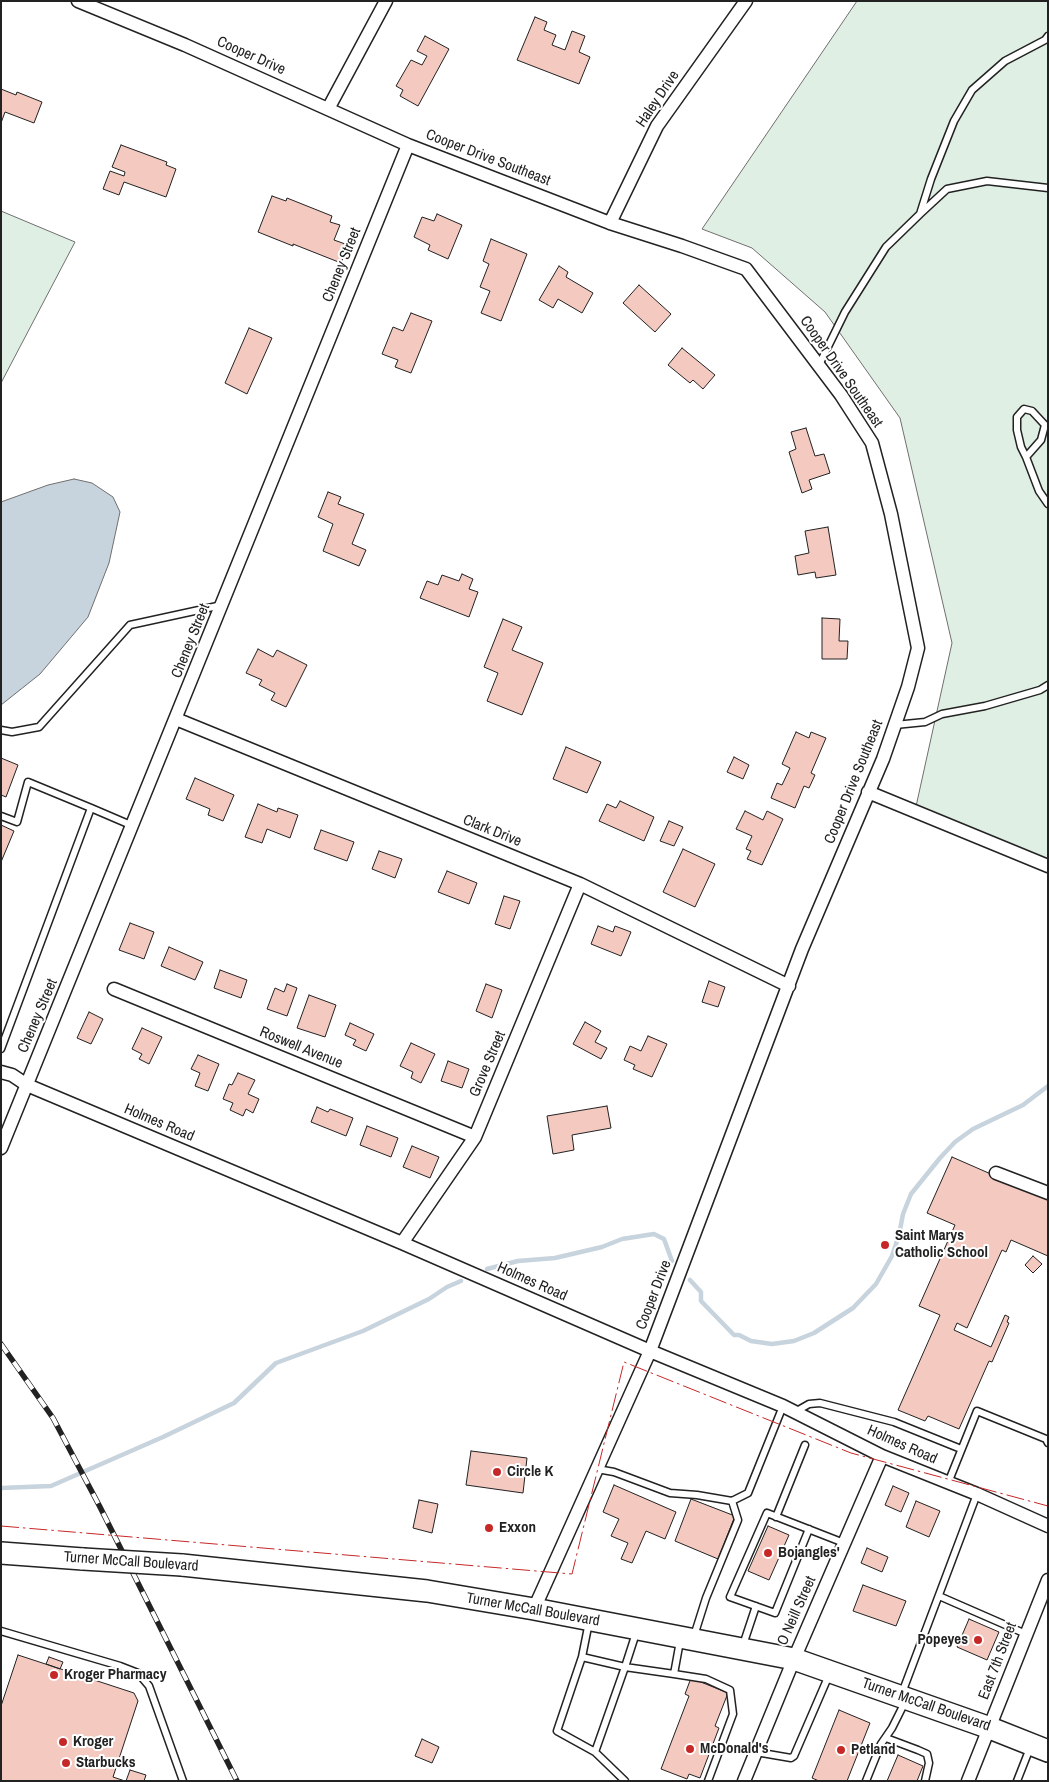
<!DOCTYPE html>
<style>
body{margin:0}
#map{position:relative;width:1049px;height:1782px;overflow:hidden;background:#fff;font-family:"Archivo Narrow",sans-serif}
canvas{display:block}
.frame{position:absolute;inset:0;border:2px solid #222;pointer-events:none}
</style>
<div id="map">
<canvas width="1049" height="1782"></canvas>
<div class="frame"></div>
</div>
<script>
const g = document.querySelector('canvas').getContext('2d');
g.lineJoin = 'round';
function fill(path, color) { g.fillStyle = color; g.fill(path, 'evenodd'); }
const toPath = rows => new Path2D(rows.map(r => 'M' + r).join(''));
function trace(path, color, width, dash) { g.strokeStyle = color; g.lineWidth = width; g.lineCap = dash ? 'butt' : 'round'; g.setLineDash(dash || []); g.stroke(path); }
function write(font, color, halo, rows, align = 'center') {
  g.font = font + ' "Archivo Narrow",sans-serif'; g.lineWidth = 4; g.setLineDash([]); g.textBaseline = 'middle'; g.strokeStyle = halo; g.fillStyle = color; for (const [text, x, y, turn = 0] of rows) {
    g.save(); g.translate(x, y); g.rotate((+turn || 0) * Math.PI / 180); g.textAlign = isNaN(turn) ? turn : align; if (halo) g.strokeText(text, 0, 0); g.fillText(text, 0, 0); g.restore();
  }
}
const green = toPath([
 [857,1,1048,1,1048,866,915,811,952,643,900,418,825,312,752,248,702,229,857,1],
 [1,211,75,242,1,383,1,211]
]);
fill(green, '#e0efe3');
trace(green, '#6f6f6f', 1);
const water = toPath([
 [74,479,92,483,113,497,120,512,109,563,88,617,40,674,1,705,1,502,48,485,74,479]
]);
fill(water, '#c7d3dd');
trace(water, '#6f6f6f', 1);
trace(toPath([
 [487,1269,518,1261,555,1258,602,1247,622,1239,654,1234,664,1239,672,1261],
 [690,1280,701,1292,701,1301,734,1335,739,1335,751,1341,772,1344,794,1341,814,1333,853,1308,876,1284,892,1256,899,1235,903,1214,911,1194,940,1158,955,1142,973,1129,1023,1105,1048,1086],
 [1,1488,51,1486,163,1437,234,1403,276,1363,363,1331,429,1299,447,1287,461,1281]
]), '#c7d3dd', 4.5);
const building = toPath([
 [535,17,547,22,544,30,556,35,552,45,565,50,572,31,585,36,579,52,590,57,579,84,517,60,535,17],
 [425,36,449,49,418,106,400,96,403,90,396,86,411,60,422,65,427,56,417,51,425,36],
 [1,89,16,95,17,92,42,102,34,123,5,112,1,123,1,89],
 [121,145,167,162,166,165,176,169,166,197,124,182,119,195,103,189,110,171,124,176,125,172,112,167,121,145],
 [272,196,286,201,287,198,332,216,330,222,340,225,334,240,348,245,341,263,293,244,293,246,258,232,272,196],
 [437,214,462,225,448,259,428,250,430,245,414,237,422,217,434,221,437,214],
 [491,239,527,254,501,321,481,313,490,291,480,287,489,264,483,261,491,239],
 [559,266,568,272,566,277,593,293,582,313,558,299,553,308,539,300,559,266],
 [639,285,671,314,655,332,623,303,639,285],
 [411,313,432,321,411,373,395,367,398,360,382,354,393,327,403,331,411,313],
 [249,328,272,338,247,394,225,383,249,328],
 [682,348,715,375,703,389,693,380,690,383,668,365,682,348],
 [806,428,815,456,824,454,830,473,809,480,812,489,802,493,789,452,796,449,791,432,806,428],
 [328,492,341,497,338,504,364,514,352,544,366,550,359,566,323,551,333,524,318,517,328,492],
 [828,527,836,575,816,578,815,572,798,575,795,556,809,553,805,531,828,527],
 [462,574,473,579,469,589,478,592,469,617,420,598,427,581,438,585,442,575,459,581,462,574],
 [822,618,840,619,839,641,848,641,847,659,822,659,822,618],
 [503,619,522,627,512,650,543,663,522,715,487,701,498,673,484,667,503,619],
 [258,649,273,657,277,650,307,665,286,707,271,700,275,693,259,685,262,680,246,673,258,649],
 [796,732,809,738,811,732,826,738,811,773,815,775,809,788,804,786,795,808,771,798,777,783,782,785,790,768,782,764,796,732],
 [566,747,601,762,587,793,553,779,566,747],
 [734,757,749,765,743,779,727,772,734,757],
 [1,758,18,765,6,797,1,795,1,758],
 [195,778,234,795,223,821,208,815,210,809,186,799,195,778],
 [620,801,654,817,644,841,599,821,607,804,616,808,620,801],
 [258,804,277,812,278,808,298,815,290,838,267,829,262,843,245,837,258,804],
 [745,811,763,820,767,811,783,819,762,865,747,859,751,851,746,849,752,836,736,829,745,811],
 [669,821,683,827,674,846,660,841,669,821],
 [1,825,14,831,1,862,1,825],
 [321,830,354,842,347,861,314,849,321,830],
 [683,849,715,864,695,907,663,892,683,849],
 [379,851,402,859,395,878,372,869,379,851],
 [447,871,477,883,469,904,438,892,447,871],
 [504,896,520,901,510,929,495,924,504,896],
 [130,923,154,932,144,959,119,950,130,923],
 [598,926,613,932,615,926,631,932,621,956,591,944,598,926],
 [169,947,203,962,195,980,161,966,169,947],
 [220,970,247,980,241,998,214,988,220,970],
 [709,981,725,987,718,1007,702,1002,709,981],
 [287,984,297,988,287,1016,267,1009,275,988,284,992,287,984],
 [486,984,502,990,492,1018,476,1011,486,984],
 [309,995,336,1005,325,1037,297,1028,309,995],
 [89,1012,103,1019,91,1044,77,1038,89,1012],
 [585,1022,601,1031,595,1042,607,1048,601,1059,573,1044,585,1022],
 [350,1023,374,1034,366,1051,353,1045,356,1040,345,1035,350,1023],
 [142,1028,162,1037,149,1064,139,1059,142,1054,132,1049,142,1028],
 [648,1036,667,1044,652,1077,633,1069,635,1065,624,1060,630,1046,641,1051,648,1036],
 [411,1043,435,1054,421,1083,411,1078,413,1072,400,1066,411,1043],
 [198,1055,219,1064,208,1091,195,1086,200,1073,191,1069,198,1055],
 [448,1061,469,1069,462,1088,441,1081,448,1061],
 [238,1073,255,1080,248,1094,259,1099,253,1113,246,1109,243,1116,230,1110,233,1103,223,1099,229,1084,232,1085,238,1073],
 [607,1106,611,1128,572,1135,574,1150,553,1154,547,1116,607,1106],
 [317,1107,328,1112,330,1109,353,1118,346,1136,311,1122,317,1107],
 [367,1126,398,1138,391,1157,360,1145,367,1126],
 [412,1146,439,1157,430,1178,403,1167,412,1146],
 [952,1157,1048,1199,1048,1256,1011,1240,1006,1252,1002,1250,967,1328,957,1323,954,1330,991,1347,1005,1315,1009,1317,1007,1322,1009,1323,992,1362,989,1361,959,1429,928,1416,925,1421,898,1410,940,1315,919,1306,955,1225,927,1213,952,1157],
 [1033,1256,1042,1264,1033,1273,1025,1265,1033,1256],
 [471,1451,527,1458,523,1493,466,1485,471,1451],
 [614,1485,676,1512,665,1539,646,1531,632,1563,621,1559,628,1543,611,1536,619,1519,603,1512,614,1485],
 [893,1486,909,1493,901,1512,885,1505,893,1486],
 [691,1499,735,1516,718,1559,675,1541,691,1499],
 [419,1500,438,1504,432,1533,413,1528,419,1500],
 [916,1501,940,1511,929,1537,906,1527,916,1501],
 [768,1526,789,1535,769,1580,748,1571,768,1526],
 [867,1548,888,1557,882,1572,861,1563,867,1548],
 [863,1585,906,1601,896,1626,853,1611,863,1585],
 [969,1619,999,1632,987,1660,957,1647,969,1619],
 [18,1655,134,1693,138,1701,113,1777,125,1781,1,1781,1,1706,18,1655],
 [49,1657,63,1662,60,1669,46,1664,49,1657],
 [691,1678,728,1693,715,1726,719,1728,700,1778,689,1774,687,1779,661,1769,689,1696,685,1694,691,1678],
 [839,1710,870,1723,847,1781,819,1781,812,1778,839,1710],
 [422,1739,439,1747,432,1763,415,1756,422,1739],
 [898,1755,923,1766,917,1781,887,1781,898,1755],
 [130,1770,146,1775,144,1781,126,1781,130,1770]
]);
fill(building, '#f3c9c0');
trace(building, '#222', 1);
const service = toPath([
 [1048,36,1045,40,1005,61,972,90,954,121,931,179,920,214,947,189,987,181,1048,188],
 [819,365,845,312,886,247,920,214],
 [1026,457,1041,440,1045,425,1032,411,1024,409,1017,417,1017,430,1021,447,1026,457,1039,491,1048,504],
 [895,725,925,722,942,714,985,706,1040,690,1048,685],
 [1,730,12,732,39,727,130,625,222,605],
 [91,808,133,826],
 [1,816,17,822,28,782,91,808,1,1049],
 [795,1412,809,1404,820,1403,894,1422,961,1449],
 [597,1469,614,1472,670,1493,697,1495,732,1501,748,1493,783,1406],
 [948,1483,977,1411,1046,1439,1048,1443],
 [776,1517,805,1445],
 [809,1529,775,1613,730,1597,767,1513,844,1543],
 [939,1596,1026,1634],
 [589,1622,582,1657,625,1667,674,1674,680,1641],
 [1,1631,120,1666,138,1673,149,1686,183,1781],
 [694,1636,706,1598,738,1520,732,1501],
 [743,1645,756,1606],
 [582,1657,557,1731,595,1752,625,1781],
 [674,1674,706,1679,730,1690,733,1714,708,1781],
 [902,1693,977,1494],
 [886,1738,918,1750,927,1754,929,1763,925,1781],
 [595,1752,625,1667,636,1633],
 [756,1752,791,1758,794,1756,829,1675],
 [866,1781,881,1744,892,1728,905,1702],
 [1017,1781,1030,1748]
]);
const minor = toPath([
 [78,1,185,45,408,145,610,223,682,246,746,269,841,395,872,443,891,514,918,648,908,687,883,759,802,949,650,1351,534,1609],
 [328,109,386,1],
 [610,223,657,126,746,1],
 [176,719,580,884,789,986],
 [868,792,1048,866],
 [114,989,475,1137],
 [1,1072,12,1075,27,1085,402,1243,650,1351,783,1406,882,1456,977,1494,1048,1526],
 [1,1148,408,145],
 [996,1173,1048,1193],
 [402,1243,475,1137,580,884],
 [744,1781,794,1659,882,1456],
 [968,1781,1048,1580]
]);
const primary = toPath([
 [1,1553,83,1559],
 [182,1565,427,1591,534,1609,794,1659,990,1728,1048,1751]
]);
trace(service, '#222', 9);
trace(minor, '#222', 15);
trace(primary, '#222', 24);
trace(service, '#fff', 6);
trace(minor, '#fff', 12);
trace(primary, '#fff', 21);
const rail = toPath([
 [1,1344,53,1418,100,1507,237,1781]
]);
trace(rail, '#222', 5.5);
trace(rail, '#fff', 4, [11]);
const primaryBridge = toPath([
 [83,1559,182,1565]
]);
trace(primaryBridge, '#222', 24, []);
trace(primaryBridge, '#fff', 21);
trace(toPath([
 [1,1526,572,1574,624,1362,851,1453,1048,1506]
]), '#c62828', 1, [18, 4, 2.5, 4]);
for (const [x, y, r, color] of [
 [885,1245,5,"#c62828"],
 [497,1472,5,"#c62828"],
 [489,1528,5,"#c62828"],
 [768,1553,5,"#c62828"],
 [978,1640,5,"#c62828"],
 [54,1675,5,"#c62828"],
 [63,1742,5,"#c62828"],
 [690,1749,5,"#c62828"],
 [841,1750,5,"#c62828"],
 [66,1763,5,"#c62828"]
]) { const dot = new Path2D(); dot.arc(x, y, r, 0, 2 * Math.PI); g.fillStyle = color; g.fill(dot); trace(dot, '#fff', 2); }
write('15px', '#222', '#fff', [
 ["Cooper Drive",251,56,24],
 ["Haley Drive",658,99,-56],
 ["Cooper Drive Southeast",488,158,21],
 ["Cheney Street",342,265,-68],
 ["Cooper Drive Southeast",841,372,55],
 ["Cheney Street",191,641,-68],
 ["Cooper Drive Southeast",854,782,-68],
 ["Clark Drive",492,831,22],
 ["Cheney Street",38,1016,-67],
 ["Roswell Avenue",301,1048,22],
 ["Grove Street",488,1064,-67],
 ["Holmes Road",159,1123,23],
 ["Holmes Road",532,1282,24],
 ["Cooper Drive",654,1295,-69],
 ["Holmes Road",902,1445,24],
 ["Turner McCall Boulevard",131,1562,4],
 ["Turner McCall Boulevard",533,1610,10],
 ["O Neill Street",797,1611,-66],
 ["East 7th Street",998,1661,-69],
 ["Turner McCall Boulevard",926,1705,19]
]);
write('bold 15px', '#222', '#fff', [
 ["Saint Marys",895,1236],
 ["Catholic School",895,1253],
 ["Circle K",507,1472],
 ["Exxon",499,1528],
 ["Bojangles'",778,1553],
 ["Popeyes",968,1640,"right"],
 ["Kroger Pharmacy",64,1675],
 ["Kroger",73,1742],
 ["McDonald's",700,1749],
 ["Petland",851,1750],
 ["Starbucks",76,1763]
], 'left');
</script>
